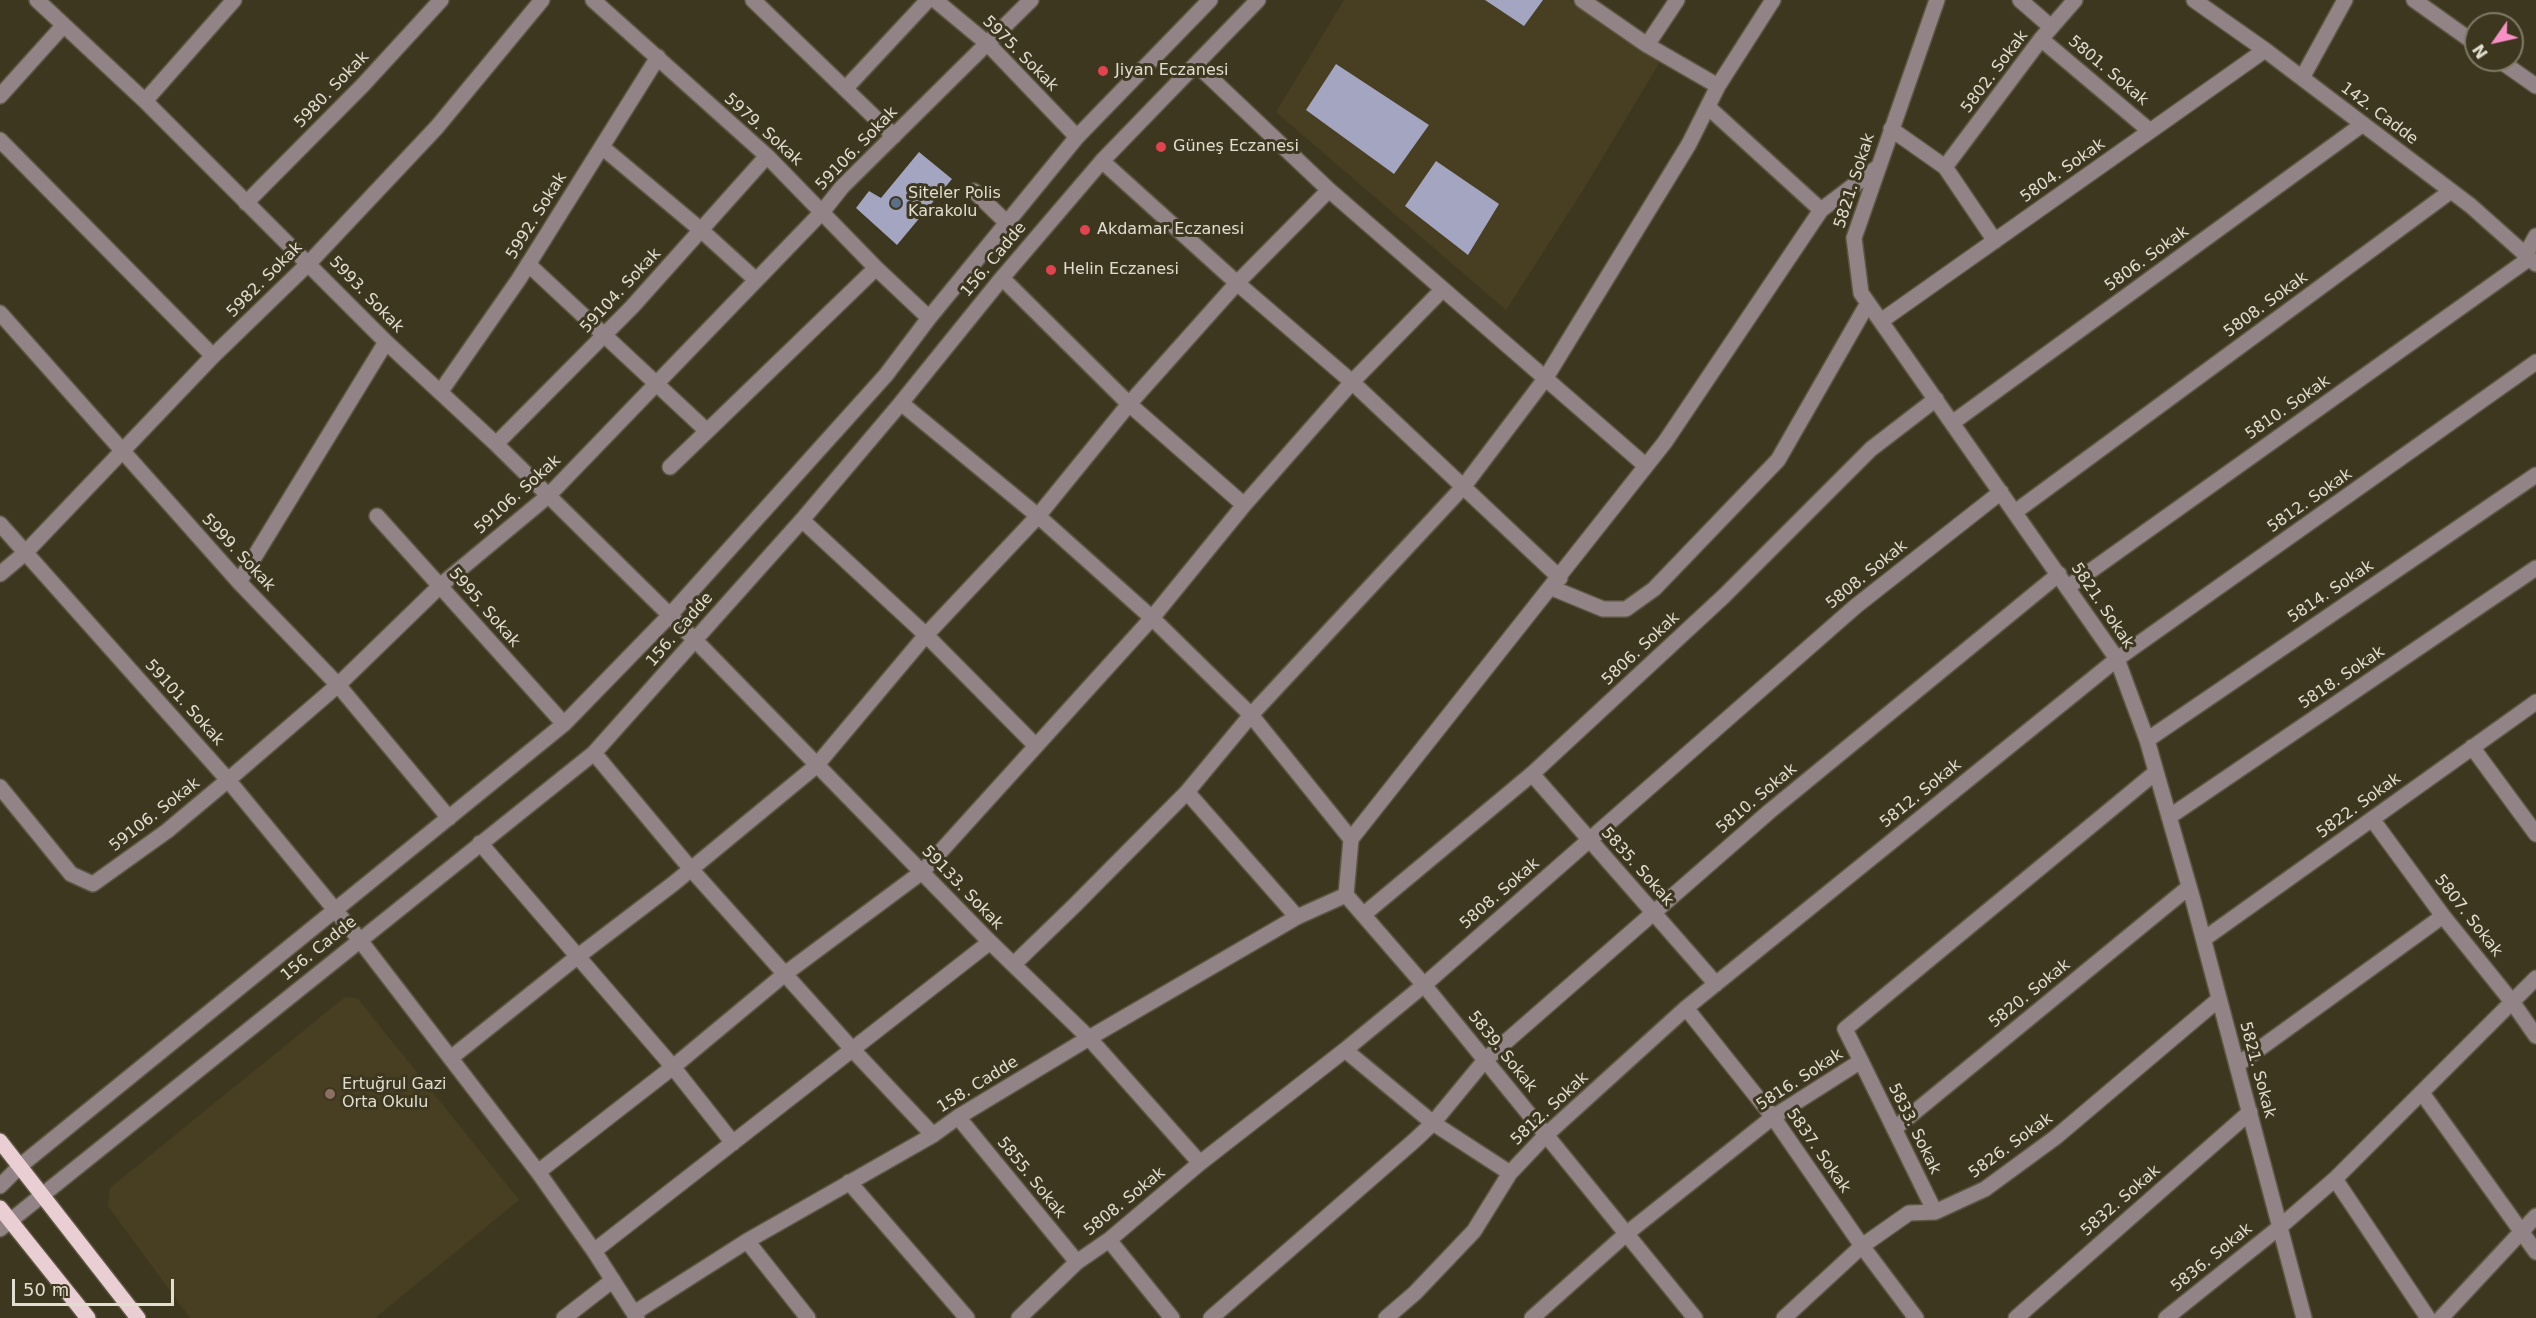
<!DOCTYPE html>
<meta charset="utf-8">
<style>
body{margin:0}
#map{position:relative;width:2536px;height:1318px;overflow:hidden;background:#3e3720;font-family:"DejaVu Sans",sans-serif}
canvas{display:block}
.north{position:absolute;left:2464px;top:12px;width:60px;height:60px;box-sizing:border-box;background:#3e3720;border:2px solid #7f7966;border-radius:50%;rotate:236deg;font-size:16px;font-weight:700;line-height:24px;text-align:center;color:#e1ddcf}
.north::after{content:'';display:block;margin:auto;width:21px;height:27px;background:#fa8fc7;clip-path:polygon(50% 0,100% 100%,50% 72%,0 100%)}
.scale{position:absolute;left:12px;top:1279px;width:162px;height:27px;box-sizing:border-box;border:3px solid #e1ddcf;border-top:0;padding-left:8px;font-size:18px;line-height:21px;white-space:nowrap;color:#e1ddcf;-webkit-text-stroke:4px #3e3720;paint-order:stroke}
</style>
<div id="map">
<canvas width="2536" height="1318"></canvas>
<div class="north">N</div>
<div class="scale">50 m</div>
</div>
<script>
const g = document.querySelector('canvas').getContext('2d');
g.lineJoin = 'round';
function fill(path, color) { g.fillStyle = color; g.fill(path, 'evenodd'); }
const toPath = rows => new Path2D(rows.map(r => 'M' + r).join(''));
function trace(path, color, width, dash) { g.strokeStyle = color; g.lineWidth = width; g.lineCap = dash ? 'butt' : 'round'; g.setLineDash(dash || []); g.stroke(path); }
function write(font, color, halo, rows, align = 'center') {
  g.font = font + ' "DejaVu Sans",sans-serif'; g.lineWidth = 6; g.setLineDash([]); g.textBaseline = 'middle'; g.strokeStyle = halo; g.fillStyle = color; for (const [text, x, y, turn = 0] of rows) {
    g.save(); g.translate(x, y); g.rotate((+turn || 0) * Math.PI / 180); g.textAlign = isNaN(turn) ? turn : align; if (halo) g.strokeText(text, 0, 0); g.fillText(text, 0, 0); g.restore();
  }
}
fill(toPath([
 [1344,0,1570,0,1661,60,1583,190,1506,310,1276,112],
 [345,997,358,999,519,1200,375,1318,190,1318,108,1206,110,1188]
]), '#483f22');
fill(toPath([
 [1485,0,1543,0,1524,26],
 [1336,64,1429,125,1394,174,1306,110],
 [919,152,952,179,897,245,856,208,869,191,881,198],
 [1436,161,1499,204,1468,255,1405,206]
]), '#a4a5c0');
const minor = toPath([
 [37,0,145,101,386,342,496,444,695,640,990,942,1089,1038,1200,1163],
 [593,0,767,156,876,268,929,318],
 [753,0,894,136],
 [935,0,988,44,1077,137],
 [1582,0,1647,45,1718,86],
 [1937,0,1854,238,1861,293,2117,659,2147,740,2193,900,2304,1318],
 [2020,0,2051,27],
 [2194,0,2265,50,2471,206,2536,264],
 [2414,0,2476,44],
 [2041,39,2150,131],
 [1647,45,1677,0],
 [2499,60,2536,86],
 [1196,64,1329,190,1646,466],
 [2302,78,2345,0],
 [845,89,928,0],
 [0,96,63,26],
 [145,101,234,0],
 [1708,107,1821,210],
 [1891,129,1945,167,2041,39,2075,0],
 [0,140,213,356],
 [602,147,701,230,756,280],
 [1102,161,1237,283,1352,382,1560,578],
 [1945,167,1995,241],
 [974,191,1007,223],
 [246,203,363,85,441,0],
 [2526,254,2536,236],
 [528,264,707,431],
 [1002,278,1129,404,1244,505],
 [0,313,239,582,338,685,449,818],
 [1881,321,2265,50],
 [441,391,519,279,658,57],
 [901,403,1038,516,1152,618,1251,715,1351,839],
 [1952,423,2363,124],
 [496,444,632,307,767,156],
 [670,467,876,268],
 [2015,512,2451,191],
 [377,516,564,724],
 [802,520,926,635,1035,745],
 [0,524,228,780,359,939,538,1172,594,1251,637,1318],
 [0,574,25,553,213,356,309,263,437,127,542,0],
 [239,582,386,342],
 [2068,587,2530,258],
 [1552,588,1603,609,1626,609,1654,589,1778,460,1868,303],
 [2147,740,2536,475],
 [2472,747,2536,834],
 [594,753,690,868,852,1049,933,1135],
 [1532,774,1716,984],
 [0,787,71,874,93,884,167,831,228,780,338,685,441,585,548,496,823,211,842,187,1031,0],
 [1187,792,1297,917],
 [2169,817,2536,568],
 [2372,819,2443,916,2513,1003,2536,1036],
 [480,843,673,1067,733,1143],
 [1346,895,1351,839,1665,442,1821,210,1878,167],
 [1346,895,1424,985,1695,1318],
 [1363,915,1532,774,1724,596,1871,449,1936,399],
 [2204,939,2536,702],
 [1014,964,1074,906,1187,792,1251,715,1464,486,1545,379,1689,144,1718,86,1773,0],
 [1686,1008,1773,1117,1862,1246,1916,1318],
 [1345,1050,1433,1123,1510,1173],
 [452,1057,577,957,673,884,816,766,926,635,1038,516,1129,404,1237,283,1329,190],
 [1861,1061,1935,1212],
 [2237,1065,2443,916],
 [2422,1093,2536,1252],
 [958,1117,1077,1262],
 [1894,1129,2189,887],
 [538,1172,673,1067,786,973,922,872,1152,618,1244,505,1352,382,1443,289],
 [2335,1179,2428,1318],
 [849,1182,967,1318],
 [0,1186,20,1166,564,724,670,615,886,375,929,318,1077,137,1210,0],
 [0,1229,594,753,802,520,901,403,1002,278,1102,161,1258,0],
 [1109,1240,1172,1318],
 [747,1241,808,1318],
 [594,1251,990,942],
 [634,1313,747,1241,933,1135,958,1117,1089,1038,1297,917,1346,895],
 [564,1318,613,1280],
 [1019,1318,1077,1262,1109,1240,1200,1163,1345,1050,1424,985,1856,606,2001,492],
 [1211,1318,1415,1140,1433,1123,1485,1060,1770,811,2059,574],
 [1386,1318,1415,1293,1474,1231,1510,1173,1546,1135,1686,1008,2117,659,2536,362],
 [1532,1318,1626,1234,1773,1117,1861,1061,1845,1029,2156,772],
 [1784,1318,1862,1246,1909,1213,1935,1212,1985,1189,2056,1137,2219,999],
 [2016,1318,2250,1112],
 [2166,1318,2281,1226,2335,1179,2536,978],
 [2441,1318,2536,1216]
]);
const major = toPath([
 [0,1141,138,1318],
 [0,1208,88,1318]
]);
trace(minor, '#5b5540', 18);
trace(major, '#5b5540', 18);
trace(minor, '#918386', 15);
trace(major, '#e9ced4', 15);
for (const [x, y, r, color] of [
 [1103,71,6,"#e0444e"],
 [1161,147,6,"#e0444e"],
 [896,203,6,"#5c6f8a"],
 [1085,230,6,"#e0444e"],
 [1051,270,6,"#e0444e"],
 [330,1094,6,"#8d6e63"]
]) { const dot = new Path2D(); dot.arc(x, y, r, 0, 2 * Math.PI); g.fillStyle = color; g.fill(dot); trace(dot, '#3e3720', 2); }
write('16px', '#e1ddcf', '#3e3720', [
 ["5975. Sokak",1020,54,45],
 ["5801. Sokak",2108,71,40],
 ["5802. Sokak",1995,72,-53],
 ["5980. Sokak",332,90,-46],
 ["142. Cadde",2379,114,37],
 ["5979. Sokak",763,130,42],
 ["59106. Sokak",857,149,-46],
 ["5804. Sokak",2063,171,-35],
 ["5821. Sokak",1855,181,-72],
 ["5992. Sokak",537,216,-58],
 ["5806. Sokak",2147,259,-36],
 ["156. Cadde",994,260,-50],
 ["5982. Sokak",265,280,-45],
 ["59104. Sokak",621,291,-47],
 ["5993. Sokak",366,295,46],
 ["5808. Sokak",2266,305,-36],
 ["5810. Sokak",2288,408,-35],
 ["59106. Sokak",518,495,-42],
 ["5812. Sokak",2310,501,-35],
 ["5999. Sokak",238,553,47],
 ["5808. Sokak",1867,575,-39],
 ["5814. Sokak",2331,592,-34],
 ["5821. Sokak",2102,606,56],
 ["5995. Sokak",484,608,49],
 ["156. Cadde",680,630,-49],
 ["5806. Sokak",1641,649,-43],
 ["5818. Sokak",2342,678,-34],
 ["59101. Sokak",184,703,48],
 ["5812. Sokak",1921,794,-39],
 ["5810. Sokak",1757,799,-40],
 ["5822. Sokak",2359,806,-36],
 ["59106. Sokak",155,815,-38],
 ["5835. Sokak",1637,867,48],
 ["59133. Sokak",962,888,46],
 ["5808. Sokak",1500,894,-41],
 ["5807. Sokak",2468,916,52],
 ["156. Cadde",319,949,-39],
 ["5820. Sokak",2030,994,-39],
 ["5839. Sokak",1502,1052,51],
 ["5821. Sokak",2257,1070,75],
 ["5816. Sokak",1800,1080,-33],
 ["158. Cadde",978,1085,-32],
 ["5812. Sokak",1550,1109,-43],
 ["5833. Sokak",1914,1129,64],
 ["5826. Sokak",2011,1146,-36],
 ["5837. Sokak",1818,1151,55],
 ["5855. Sokak",1031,1178,51],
 ["5832. Sokak",2121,1201,-41],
 ["5808. Sokak",1125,1202,-39],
 ["5836. Sokak",2212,1258,-39]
]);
write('16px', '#e1ddcf', '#3e3720', [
 ["Jiyan Eczanesi",1115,71],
 ["Güneş Eczanesi",1173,147],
 ["Siteler Polis",908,194],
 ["Karakolu",908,212],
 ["Akdamar Eczanesi",1097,230],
 ["Helin Eczanesi",1063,270],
 ["Ertuğrul Gazi",342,1085],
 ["Orta Okulu",342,1103]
], 'left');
</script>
